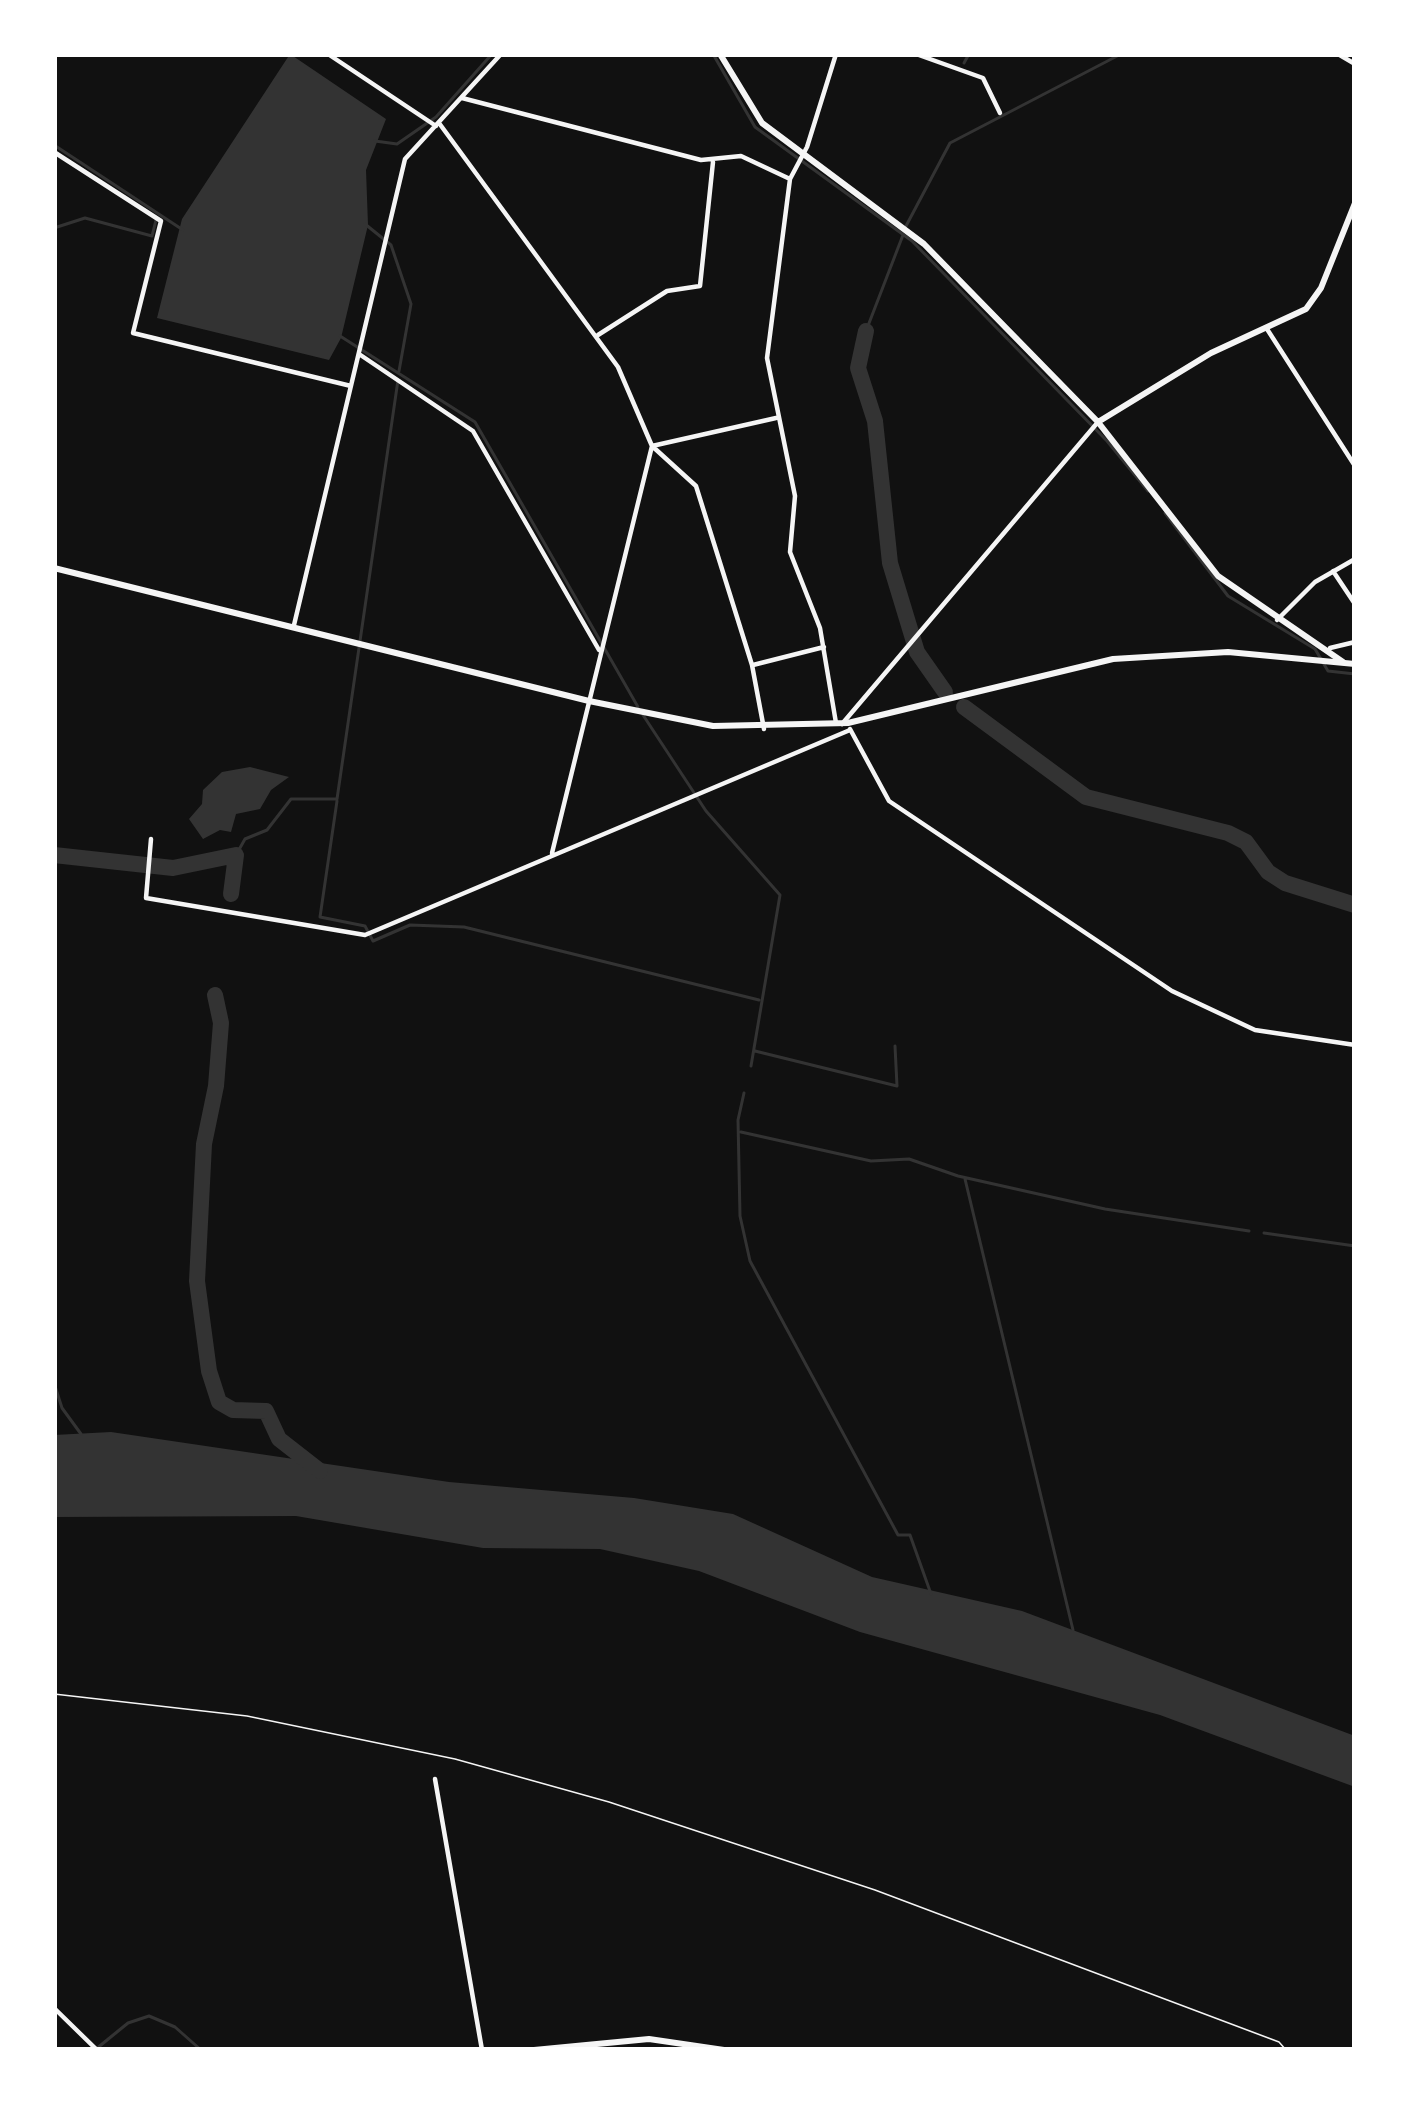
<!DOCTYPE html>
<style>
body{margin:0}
#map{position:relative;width:1409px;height:2104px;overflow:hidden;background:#111;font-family:"Public Sans",sans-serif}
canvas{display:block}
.frame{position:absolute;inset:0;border:57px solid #fff;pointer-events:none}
</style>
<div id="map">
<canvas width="1409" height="2104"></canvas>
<div class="frame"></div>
</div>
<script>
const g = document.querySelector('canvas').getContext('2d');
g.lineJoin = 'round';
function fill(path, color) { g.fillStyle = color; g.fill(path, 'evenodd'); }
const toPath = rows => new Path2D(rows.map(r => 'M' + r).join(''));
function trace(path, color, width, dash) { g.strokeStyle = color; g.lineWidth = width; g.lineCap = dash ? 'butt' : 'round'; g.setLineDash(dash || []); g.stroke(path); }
fill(toPath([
 [290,54,386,119,366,170,368,225,341,338,329,360,157,318,182,219],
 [250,767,289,777,271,790,260,809,236,814,231,832,220,830,203,839,189,819,202,804,203,790,222,772],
 [111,1432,449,1482,634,1498,733,1514,872,1577,1022,1611,1355,1736,1355,1787,1160,1715,860,1632,699,1571,600,1549,483,1548,296,1516,54,1517,54,1435]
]), '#333');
trace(toPath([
 [713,54,755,127,912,241,1107,441,1148,491],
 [964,63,969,54],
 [375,141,397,144,436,117,492,54],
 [54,145,183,230],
 [365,224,391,245,411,304,399,371],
 [906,226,950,143,1121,54],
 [54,228,85,218,152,236,156,220],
 [866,331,903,235],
 [340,336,475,422,638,707],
 [1165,513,1228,596,1315,649,1328,671,1355,674],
 [643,715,706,811,780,895,751,1066],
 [337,801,320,917,365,926,373,941,410,925,464,927,759,1000],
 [236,855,245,839,267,830,291,799,337,799,398,380],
 [755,1051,897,1086,895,1046],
 [744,1093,738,1120,740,1216,750,1261,898,1535,910,1535,931,1594],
 [741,1132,871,1161,909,1159,958,1176,1105,1209,1249,1231],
 [965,1179,1073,1630],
 [1264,1233,1355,1246],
 [54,1383,62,1408,81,1434],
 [96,2049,128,2023,149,2016,175,2027,201,2050]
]), '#333', 3);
trace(toPath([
 [866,331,858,368,875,421,890,563,917,652,945,692],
 [964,707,1086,797,1228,833,1246,842,1268,872,1285,883,1355,905],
 [54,855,173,868,236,855,231,894],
 [215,995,221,1023,216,1086,204,1144,197,1281,209,1371,219,1402,233,1410,266,1411,279,1439,320,1471]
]), '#333', 16);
trace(toPath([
 [54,1694,247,1716,455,1759,609,1802,875,1890,1279,2042,1286,2050]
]), '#f5f5f5', 1.5);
trace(toPath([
 [328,54,436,126],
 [836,54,807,147,790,179,767,358,795,496,790,552,820,628,836,723],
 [916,54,983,78,1000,113],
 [1338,54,1355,64],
 [462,98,701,160,741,156,790,179],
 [439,123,618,367,652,446,696,486,752,665,764,729],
 [54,152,161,221,133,333,351,386],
 [1267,329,1355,466],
 [598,335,667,291,700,286,713,162],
 [359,354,473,431,599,650],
 [1333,571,1355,604],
 [1277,620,1315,582,1355,559],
 [294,625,405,159,501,54],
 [1330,648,1355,642],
 [753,665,824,647],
 [842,724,1098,422],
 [850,729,889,801,1172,991,1255,1030,1355,1045],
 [151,839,146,898,365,935,850,730],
 [552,853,652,446,776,418],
 [435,1779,482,2050],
 [54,2008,97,2050]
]), '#f5f5f5', 4.5);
trace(toPath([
 [720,54,762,123,924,244,1098,422,1218,576,1343,662],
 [1098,422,1211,353,1306,309,1321,288,1355,203],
 [534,2050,649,2039,724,2050]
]), '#f5f5f5', 6);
trace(toPath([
 [54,568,589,701,713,726,848,723,1113,659,1228,652,1355,664]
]), '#f5f5f5', 6);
</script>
